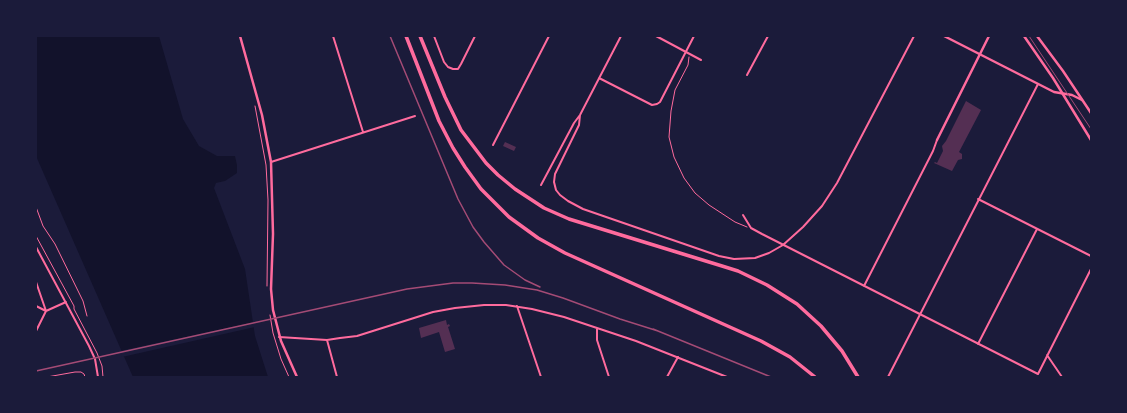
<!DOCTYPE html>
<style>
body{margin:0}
#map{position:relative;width:1127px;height:413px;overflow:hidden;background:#1b1b3a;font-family:Inter,sans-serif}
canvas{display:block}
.frame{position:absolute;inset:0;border:37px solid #1b1b3a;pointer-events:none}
</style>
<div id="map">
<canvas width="1127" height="413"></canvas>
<div class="frame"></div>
</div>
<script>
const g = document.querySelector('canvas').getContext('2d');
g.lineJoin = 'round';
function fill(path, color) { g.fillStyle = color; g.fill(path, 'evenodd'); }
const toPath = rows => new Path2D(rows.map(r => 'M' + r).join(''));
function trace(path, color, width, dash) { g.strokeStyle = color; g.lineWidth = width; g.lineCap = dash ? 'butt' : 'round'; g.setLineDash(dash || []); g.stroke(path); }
fill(toPath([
 [36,36,159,36,183,119,199,146,217,156,235,156,237,165,237,173,225,181,216,183,214,188,245,269,255,336,268,377,133,377,36,156]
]), '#12122b');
fill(toPath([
 [255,322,255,327,122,357,120,351]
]), '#1b1b3a');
fill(toPath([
 [966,101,981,110,959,152,962,154,962,159,958,160,952,171,934,163,935,162,937,163,943,151,942,146,946,141],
 [505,142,516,147,514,151,503,146],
 [446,320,447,325,449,324,450,326,448,327,455,349,445,352,439,332,421,338,419,328]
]), '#542f53');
trace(toPath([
 [689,57,688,65,675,90,671,111,669,137,674,157,684,178,695,193,709,205,735,222,747,227],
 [255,106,266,165,268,200,267,286],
 [36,207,43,226,55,244,83,301,87,316],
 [36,236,74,306,74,309,97,353,102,366,103,377],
 [270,315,273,333,281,359,289,377],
 [47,377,75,372,81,372,84,374,85,377]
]), '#ff6b9d', 1);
trace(toPath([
 [333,36,363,132],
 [434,36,444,62,448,67,453,69,458,69,461,64,475,36],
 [656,36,701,60],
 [747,75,768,36],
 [599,78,652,105,657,104,660,102,694,36],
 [580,115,579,125,555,174,554,182,556,190,560,195,568,201,583,209,719,256,734,259,755,258,769,253,783,245,803,227,822,206,837,183,914,36],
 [493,145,549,36],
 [271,162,415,116],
 [541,185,574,123,580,115,621,36],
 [978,199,1091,256],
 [743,215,751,228,762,234,1038,374,1091,269],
 [36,247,89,346,95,359,98,377],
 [36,282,46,311,36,331],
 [864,286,933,151,937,140],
 [36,306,46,311,66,302],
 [517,306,541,377],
 [597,329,597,340,609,377],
 [279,337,327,340,340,338,357,336,433,312,455,308,484,305,506,305,532,309,564,317,636,341,727,377],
 [327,340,337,377],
 [978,344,1037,229],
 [1047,355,1062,377],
 [667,377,678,357],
 [888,377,1038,84]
]), '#ff6b9d', 2);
trace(toPath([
 [240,36,262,115,271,162,273,234,271,289,273,310,281,341,297,377],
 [944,36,1054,92,1072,95,1082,100]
]), '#ff6b9d', 2.5);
trace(toPath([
 [1024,36,1053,78,1091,140],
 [1037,36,1063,71,1091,113],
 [937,140,989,36]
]), '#ff6b9d', 2.5);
trace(toPath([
 [406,36,439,121,453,148,465,167,481,189,509,217,538,238,565,253,761,341,790,357,815,377],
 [420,36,445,97,461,130,486,163,498,175,515,189,544,208,569,219,722,266,738,271,767,285,797,304,821,326,842,351,858,377]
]), '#ff6b9d', 3.5);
trace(toPath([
 [1029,36,1091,129]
]), '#a44b75', 1);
trace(toPath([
 [390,36,458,199,473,227,484,242,504,265,525,280,540,287],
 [653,329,771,377],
 [36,371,407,289,453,283,472,283,505,285,537,290,563,298,620,319,658,331]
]), '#a44b75', 1.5);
</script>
